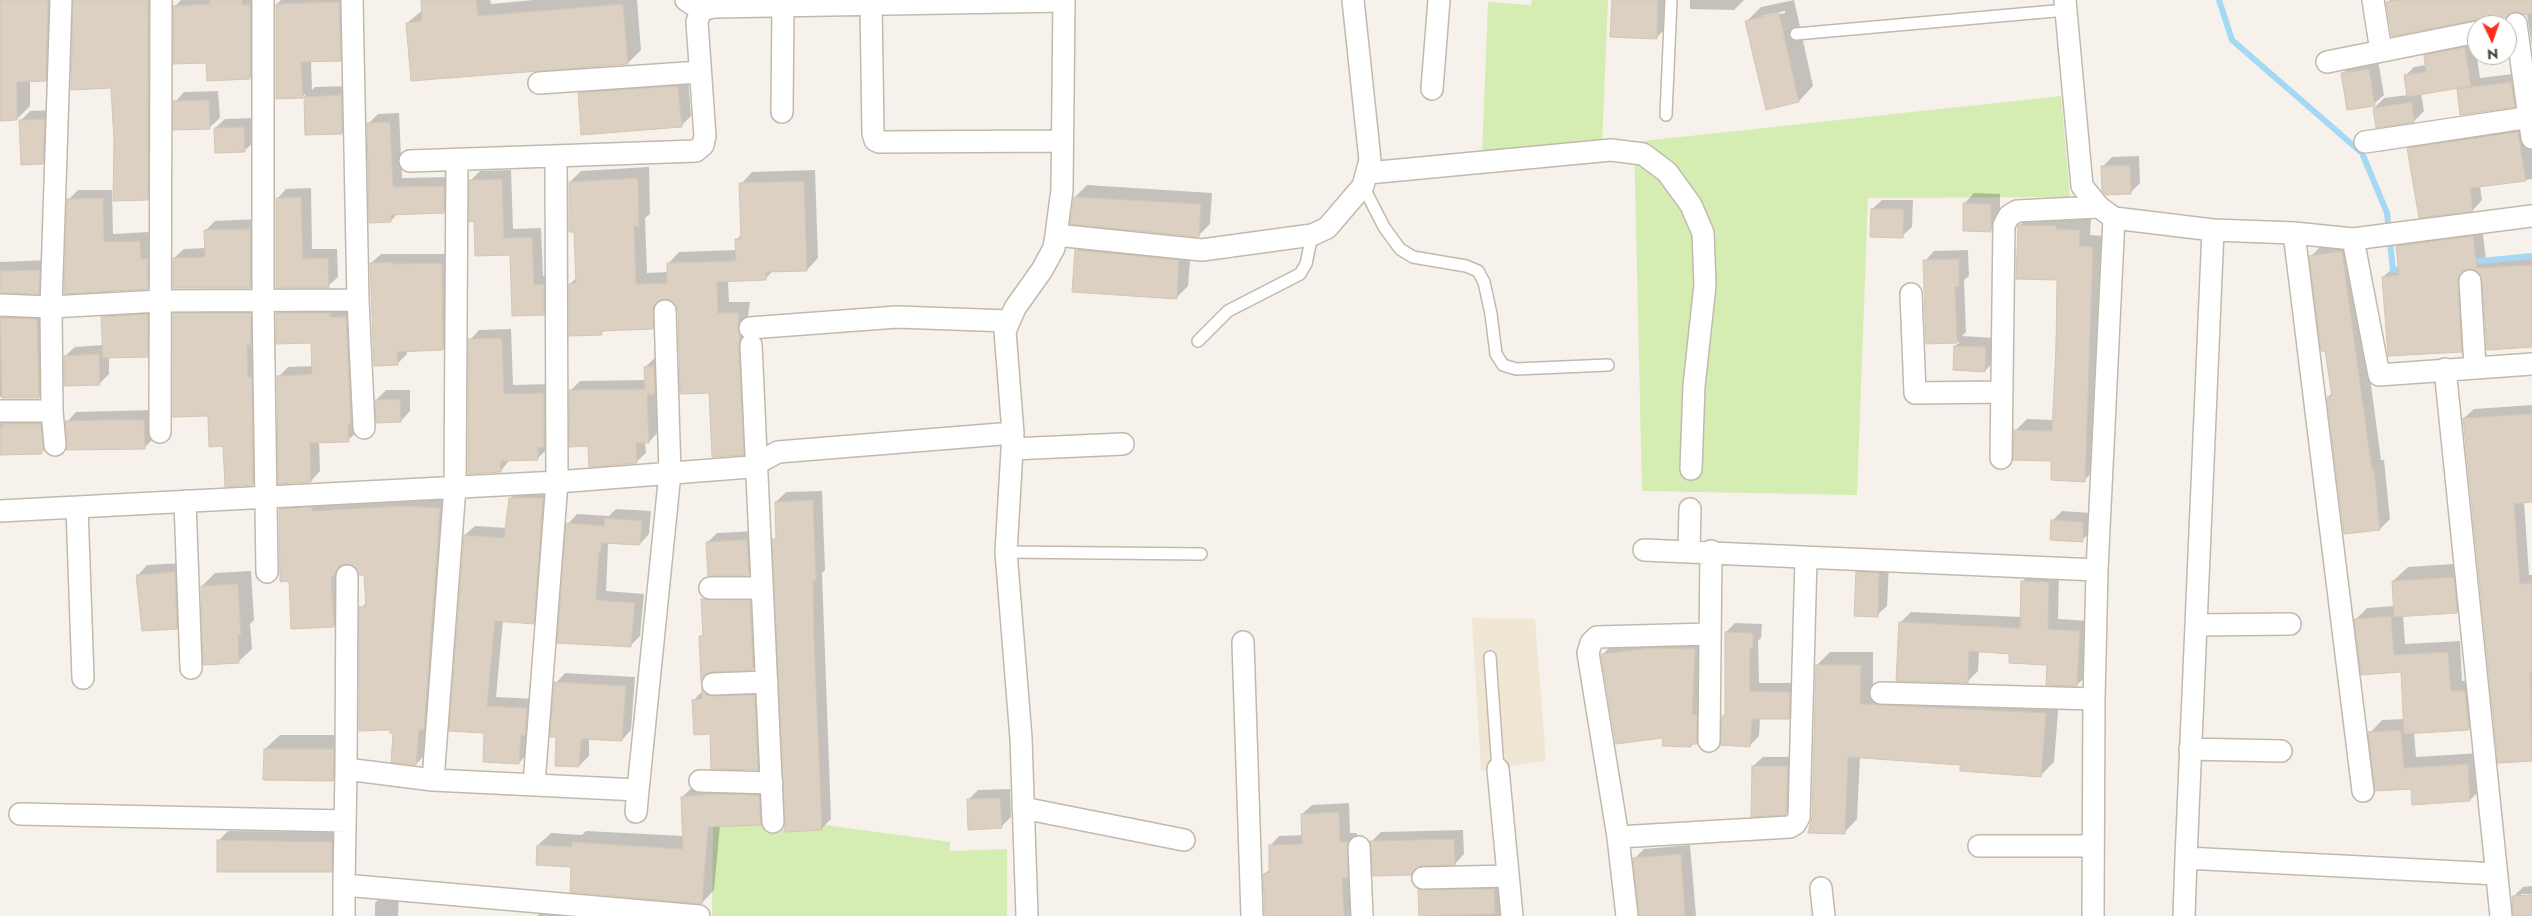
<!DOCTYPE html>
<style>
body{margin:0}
#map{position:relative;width:2532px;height:916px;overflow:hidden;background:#f6f2eb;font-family:Jost,sans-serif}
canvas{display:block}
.north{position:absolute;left:2467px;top:15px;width:50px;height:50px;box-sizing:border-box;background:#fff;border:1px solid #b7b4af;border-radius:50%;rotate:177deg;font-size:14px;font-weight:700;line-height:20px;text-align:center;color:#4b4338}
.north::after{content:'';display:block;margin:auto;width:18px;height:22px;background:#ff2f19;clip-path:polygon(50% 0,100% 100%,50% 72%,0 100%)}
</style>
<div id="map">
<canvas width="2532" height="916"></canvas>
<div class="north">N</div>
</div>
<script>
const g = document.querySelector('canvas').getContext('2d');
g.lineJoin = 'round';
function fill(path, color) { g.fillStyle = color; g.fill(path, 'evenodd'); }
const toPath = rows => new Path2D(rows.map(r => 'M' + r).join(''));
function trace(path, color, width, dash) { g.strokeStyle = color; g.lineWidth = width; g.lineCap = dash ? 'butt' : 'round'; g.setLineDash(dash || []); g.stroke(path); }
fill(toPath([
 [1472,618,1535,619,1546,761,1481,771]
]), '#f0e6d4');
fill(toPath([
 [1532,0,1608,0,1602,147,1482,155,1488,2,1531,5],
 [2061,96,2070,197,1868,198,1857,495,1642,491,1634,142],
 [713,814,811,823,950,842,950,851,1007,849,1007,916,712,916]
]), '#d5ecb2');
fill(toPath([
 [0,0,61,0,59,67,45,80,30,80,30,106,17,119,0,120],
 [75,0,162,0,161,185,148,198,115,141,113,87],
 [181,0,263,0,263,64,250,78,208,62,175,6],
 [281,0,349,0,350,50,340,60,311,61,312,90,315,87,350,86,351,123,342,133,307,134,305,94,302,97,277,4],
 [422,0,490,0,491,4,533,0,637,0,641,50,628,63,407,23,423,10],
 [1613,0,1672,0,1671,23,1656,38],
 [1690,0,1744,0,1734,10,1690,9],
 [1794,0,1813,86,1799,101,1767,109,1747,21,1761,7],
 [1785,11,1785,13,1762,18,1762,16],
 [2390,0,2532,0,2532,46,2527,15,2515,10,2388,2],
 [2474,39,2480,78,2521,73,2524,96,2514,106,2458,89,2461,87,2421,93,2424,111,2414,121,2377,126,2374,108,2384,98,2408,95,2405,76,2414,67,2426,65,2425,56,2434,47],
 [2378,60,2384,95,2374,104,2342,74,2352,64],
 [688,77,691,116,681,126,579,93,589,84],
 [218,91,220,118,210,127,175,102,184,92],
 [54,110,52,153,43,163,21,120,30,111],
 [399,113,402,178,454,177,453,202,444,212,397,214,391,221,368,124,378,114],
 [254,118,255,141,245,150,215,128,225,119],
 [2528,123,2532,137,2532,179,2480,186,2482,200,2473,210,2409,149,2418,139],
 [2139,156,2140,183,2130,193,2102,167,2112,157],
 [649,167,650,214,645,218,647,273,668,272,668,264,679,252,737,250,737,239,742,234,741,184,752,172,815,170,818,258,807,270,773,271,765,279,728,281,729,302,750,302,748,316,751,323,754,442,743,454,710,391,679,310,672,299,665,297,664,317,653,328,605,330,601,334,570,284,577,277,576,231,570,182,581,171],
 [511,170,513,229,541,228,543,276,552,276,553,305,543,314,511,254,475,220,471,180,480,171],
 [1087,185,1212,193,1210,224,1198,236,1075,197],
 [311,188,312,249,337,249,338,277,328,286,277,287,277,199,286,189],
 [78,190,112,190,113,234,149,232,150,251,157,250,157,279,147,288,65,292,68,200],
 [1974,193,2000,194,2000,221,1990,231,1965,203],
 [1882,200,1913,200,1912,227,1902,236,1872,209],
 [2031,214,2091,219,2090,235,2104,236,2096,469,2084,480,2015,431,2027,419,2053,420,2058,279,2019,226],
 [260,219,260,277,250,287,174,258,184,249,206,248,205,231,215,221],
 [2482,227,2486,259,2532,256,2532,346,2477,269,2467,268,2467,271,2471,342,2461,351,2383,277,2393,268,2400,267,2397,247,2407,237],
 [1089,238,1191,248,1188,286,1176,298,1074,291,1077,250],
 [2352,242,2381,460,2384,460,2390,519,2380,529,2328,397,2332,393,2311,256,2320,247],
 [1968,250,1969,276,1964,280,1966,332,1962,336,1996,338,1994,361,1985,371,1955,346,1960,342,1927,343,1925,261,1934,251],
 [381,254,451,254,453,339,443,349,407,350,407,354,397,364,371,263],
 [49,260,48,283,38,293,0,291,0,262],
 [0,301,46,310,48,388,39,397,0,397],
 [184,304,260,304,262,474,253,484,225,445,209,415,174,314],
 [287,304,356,308,358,431,348,440,319,441,320,471,311,481,278,377,288,367,313,366,313,342,277,313],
 [157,305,157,346,147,355,109,357,109,374,100,383,65,356,75,347,103,345,102,317,112,308],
 [511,329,513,385,553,384,547,449,538,458,510,459,501,471,470,340,479,330],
 [663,357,664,384,657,391,658,432,649,442,645,442,646,453,636,462,589,445,570,391,580,381,646,380,645,367,655,358],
 [386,390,410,390,410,411,401,421,376,400],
 [2532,405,2532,501,2524,502,2529,575,2532,575,2532,759,2499,761,2464,418,2474,409],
 [153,410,154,438,145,447,67,422,76,412],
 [10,414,50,414,53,440,41,452,1,454,0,424],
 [552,488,543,613,533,623,503,620,496,697,536,699,528,753,519,763,485,732,465,535,475,526,507,528,510,499,520,489],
 [822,491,825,570,822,573,824,627,831,819,821,829,774,540,778,536,776,502,786,492],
 [449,498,426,754,416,764,394,733,361,608,367,602,365,574,355,564,346,563,341,568,344,616,334,626,291,580,280,510,290,499],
 [616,509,651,511,649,534,640,544,608,544,606,591,644,594,640,636,630,646,559,642,568,524,577,514,609,516],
 [2062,511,2092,513,2092,531,2082,540,2052,521],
 [757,531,758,565,749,574,708,542,717,533],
 [184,563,186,618,177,628,138,575,147,565],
 [1867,563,1889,564,1887,606,1877,615,1857,572],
 [2468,563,2472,597,2457,612,2403,615,2405,644,2460,641,2462,681,2476,680,2480,717,2469,728,2414,732,2416,757,2480,753,2482,788,2470,800,2412,787,2370,733,2382,720,2405,719,2402,671,2356,619,2367,608,2395,606,2393,581,2408,567],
 [251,571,254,620,250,624,252,649,238,662,202,586,215,573],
 [2033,571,2059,572,2058,619,2090,621,2088,674,2077,685,2048,664,2011,653,1979,651,1978,671,1967,682,1900,623,1911,612,2021,617,2022,582],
 [712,590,760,591,763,659,753,669,709,671,702,678,701,636,704,633,703,599],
 [711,598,757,599,756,602,711,600],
 [1735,623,1762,624,1761,638,1758,641,1759,683,1798,683,1798,709,1789,718,1760,718,1759,736,1750,745,1723,716,1726,713,1726,632],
 [1704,640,1707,733,1697,743,1690,746,1664,737,1602,655,1612,645],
 [1830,652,1873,652,1873,691,2059,700,2054,762,2041,775,1962,764,1860,756,1857,819,1844,833,1813,817,1817,665],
 [565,673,635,677,631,730,622,740,589,739,589,756,579,766,558,736,556,683],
 [712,680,764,686,767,759,758,769,711,733,694,700],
 [280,735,348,735,347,765,333,780,265,749],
 [1763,757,1797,757,1795,804,1785,813,1753,766],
 [771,783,773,811,761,823,720,825,714,890,702,903,538,845,551,833,582,835,586,831,684,836,682,797,695,785],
 [1010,789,1011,817,1001,827,969,799,978,790],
 [1349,803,1350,833,1357,833,1353,916,1266,916,1264,874,1271,868,1270,846,1279,836,1303,835,1302,814,1312,805],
 [1463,830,1464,854,1455,864,1419,865,1411,874,1371,842,1381,832],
 [228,831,341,832,341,861,331,871,218,841],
 [1690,845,1696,916,1640,916,1634,859,1644,849],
 [1428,880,1503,880,1505,916,1421,916,1419,890],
 [2532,886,2532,894,2521,894,2521,897,2532,896,2532,916,2514,916,2513,897,2523,887],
 [384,894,399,894,398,916,375,916,375,903],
 [547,905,581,916,537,916]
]), '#0003');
trace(toPath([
 [2219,0,2232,40,2362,153,2387,213,2393,270,2405,269],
 [2470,262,2532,256]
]), '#a5d8f4', 6);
const building = toPath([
 [0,0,48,0,46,81,17,82,17,120,0,121,0,0],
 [73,0,148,0,148,200,113,201,114,141,111,88,71,90,73,0],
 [209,0,242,0,242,5,250,5,250,79,207,81,206,63,173,64,173,6,210,4,209,0],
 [421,0,476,0,478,16,623,4,628,64,411,81,406,23,422,21,421,0],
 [1612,0,1658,0,1657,39,1610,37,1612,0],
 [2397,0,2532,0,2532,13,2524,15,2514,12,2506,17,2483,21,2475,20,2392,36,2386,2,2397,0],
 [339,2,341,61,301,62,303,98,276,99,276,4,339,2],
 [1779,13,1799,102,1766,110,1745,21,1779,13],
 [2465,47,2471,86,2407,97,2404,75,2426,72,2424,55,2465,47],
 [2369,69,2375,106,2347,110,2341,73,2369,69],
 [2511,82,2515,107,2460,115,2457,89,2511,82],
 [678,86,682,127,581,135,578,93,678,86],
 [341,95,342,134,305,135,304,97,341,95],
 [209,100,210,129,173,130,173,101,209,100],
 [2412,102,2414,122,2376,128,2373,108,2412,102],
 [45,119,43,164,21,165,19,120,45,119],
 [390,122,393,187,444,186,444,213,391,215,391,222,369,223,367,123,390,122],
 [244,127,245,152,215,153,214,128,244,127],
 [2518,132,2526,181,2470,188,2473,211,2419,218,2407,148,2518,132],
 [2130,165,2131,194,2106,195,2102,191,2101,166,2130,165],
 [638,178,639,226,634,226,636,284,667,283,667,263,736,261,735,239,741,239,739,183,804,181,807,271,766,272,766,280,717,282,718,313,739,313,738,328,740,335,739,346,744,455,712,457,709,393,680,394,678,311,671,300,664,299,654,305,653,329,601,331,602,335,569,336,569,284,576,283,574,232,569,232,569,182,638,178],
 [502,179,504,238,532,237,534,285,544,284,544,315,512,316,510,255,475,256,474,221,469,222,469,180,502,179],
 [301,197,303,259,328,258,329,288,276,288,276,198,301,197],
 [1074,197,1201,204,1199,237,1070,224,1074,197],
 [103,198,104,242,140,241,141,259,148,259,148,289,64,294,67,199,103,198],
 [1963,203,1991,204,1991,232,1963,231,1963,203],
 [1871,209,1904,209,1903,238,1870,237,1871,209],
 [2018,225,2056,226,2056,229,2080,230,2079,246,2093,247,2085,482,2051,480,2051,461,2013,460,2014,430,2052,431,2056,348,2057,280,2016,279,2018,225],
 [250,229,250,288,173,288,173,258,205,257,204,230,250,229],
 [2473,236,2477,268,2532,265,2532,347,2487,350,2482,280,2476,270,2469,269,2459,275,2458,281,2462,352,2388,356,2382,277,2399,275,2396,246,2473,236],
 [1075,250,1179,260,1177,299,1072,292,1075,250],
 [2342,251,2372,470,2374,469,2380,530,2344,534,2327,397,2332,396,2325,351,2321,351,2309,256,2342,251],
 [1959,259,1959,286,1955,287,1957,343,1926,344,1923,260,1959,259],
 [393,262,393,264,442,263,443,350,397,352,398,365,374,366,370,263,393,262],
 [40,270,39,294,0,293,0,271,40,270],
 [173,313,251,313,251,345,247,345,248,377,252,377,253,485,225,487,223,446,209,447,208,416,173,417,173,313],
 [276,313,330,313,330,317,346,317,351,424,348,424,349,442,310,443,311,482,278,484,277,376,312,374,311,343,276,344,276,313],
 [148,314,148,357,103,358,101,317,148,314],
 [0,318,37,319,39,398,2,398,0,318],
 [502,338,504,394,544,393,544,447,538,448,538,460,501,461,501,472,468,474,468,339,502,338],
 [1954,346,1986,347,1985,372,1953,370,1954,346],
 [99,354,100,385,64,386,64,356,99,354],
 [654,366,655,394,647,395,649,443,636,443,637,463,589,467,588,446,569,447,569,390,645,389,644,367,654,366],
 [400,399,401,422,376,423,375,400,400,399],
 [2532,414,2532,502,2514,504,2520,584,2532,583,2532,671,2530,671,2532,761,2498,763,2463,418,2532,414],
 [102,420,144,420,145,449,66,450,65,421,102,420],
 [3,424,41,424,44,451,41,451,42,454,0,455,0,428,3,428,3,424],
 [509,498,543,498,534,624,495,621,487,706,527,708,525,736,521,735,519,764,483,762,484,733,449,731,464,535,504,538,509,498],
 [813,500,816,581,813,581,814,637,822,830,785,832,772,539,776,539,775,502,813,500],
 [403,506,440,508,424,730,419,730,416,765,391,762,393,734,390,733,390,730,359,731,359,607,366,607,364,575,359,575,354,566,347,564,340,565,334,576,331,577,334,627,291,629,289,581,280,582,279,509,312,507,312,511,403,506],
 [605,518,642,521,640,545,601,543,601,552,599,552,596,600,635,603,631,647,557,643,566,523,604,526,605,518],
 [2051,520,2083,522,2083,542,2050,540,2051,520],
 [739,540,747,540,749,576,708,576,706,542,739,540],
 [175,572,177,629,142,631,136,575,175,572],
 [1856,572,1879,573,1878,617,1854,616,1856,572],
 [2454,577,2457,613,2394,617,2392,581,2454,577],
 [2021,581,2049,582,2048,629,2080,631,2077,686,2046,685,2047,665,2009,663,2009,654,1969,651,1968,683,1896,681,1899,622,2020,628,2021,581],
 [238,584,241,635,238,635,239,663,203,665,201,586,238,584],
 [701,599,750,600,753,670,712,672,706,674,701,681,699,636,703,636,701,599],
 [2391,616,2394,655,2448,652,2451,691,2465,691,2469,730,2404,734,2401,672,2361,675,2354,619,2391,616],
 [1725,632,1753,633,1753,648,1750,648,1750,691,1790,692,1789,719,1752,719,1750,747,1720,745,1722,716,1725,716,1725,632],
 [1652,648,1695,649,1692,715,1697,715,1697,744,1691,744,1691,747,1662,746,1663,738,1616,744,1601,654,1652,648],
 [1816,665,1861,665,1860,704,2046,713,2041,777,1960,771,1960,765,1848,757,1845,834,1808,833,1812,817,1816,665],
 [554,682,626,686,622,741,581,739,579,767,555,766,556,737,550,737,554,682],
 [702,688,707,695,713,696,755,695,758,770,711,769,710,734,694,735,692,700,702,699,702,688],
 [2401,730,2404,768,2468,764,2470,801,2412,805,2411,789,2375,791,2368,732,2401,730],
 [264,749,334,749,333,781,263,780,264,749],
 [1752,766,1788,766,1786,815,1751,817,1752,766],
 [712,794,759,795,761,825,708,827,702,904,570,892,571,867,536,865,537,845,572,847,572,842,683,849,681,797,712,794],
 [1000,798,1002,828,968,830,967,799,1000,798],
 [1339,812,1340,842,1348,842,1348,877,1342,878,1344,916,1265,916,1263,874,1269,873,1269,845,1302,844,1301,814,1339,812],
 [1454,839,1455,865,1422,866,1416,868,1411,875,1373,876,1370,841,1454,839],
 [217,840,332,842,332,872,217,872,217,840],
 [1681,854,1685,916,1639,916,1633,858,1681,854],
 [1418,889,1494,889,1495,914,1419,916,1418,889],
 [2532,895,2532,916,2513,916,2512,896,2532,895]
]);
fill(building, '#dbd0c2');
trace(building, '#d4c5b2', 1);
const lane = toPath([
 [1796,34,2066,10],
 [1666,115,1671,0],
 [1363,186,1384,227,1400,249,1413,257,1466,266,1478,271,1484,282,1491,314,1496,354,1503,365,1516,369,1608,365],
 [1198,341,1228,311,1300,274,1306,264,1312,235],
 [1006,552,1201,554],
 [1490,657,1498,769]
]);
const street = toPath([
 [263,0,263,299,267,572],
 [352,0,358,300,364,428],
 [686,0,701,10],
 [2065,0,2082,186,2099,207,2114,218,2213,230,2294,233,2353,239,2379,375,2532,364],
 [2373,0,2381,51],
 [871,4,873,133,875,140,879,142,1062,141],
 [2516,24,2532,138],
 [2327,62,2477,32],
 [539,83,700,72],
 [1432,89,1439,0],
 [782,112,783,6],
 [2365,142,2532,117],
 [410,161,696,151,703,145,705,136,697,22,701,10,713,7,1064,1],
 [1368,173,1611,150,1643,154,1667,172,1691,205,1703,233,1705,285,1694,386,1691,469],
 [2213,230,2186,858,2497,874],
 [2294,233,2363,791],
 [1056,235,1202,250,1312,235,1327,228,1363,186,1370,160,1353,0],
 [2353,239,2532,216],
 [2470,281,2475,367],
 [1911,294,1915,393,2002,392],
 [0,305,51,307,159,301,358,300],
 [750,328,897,317,1009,321],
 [751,345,773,822],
 [2445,369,2501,916],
 [0,411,52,411],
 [160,432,161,0],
 [55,445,52,411,51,307,61,0],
 [1012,449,1123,444],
 [2001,458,2004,225,2009,216,2017,211,2099,207],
 [185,501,191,668],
 [77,507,83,678],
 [0,511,557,482,750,467,778,452,1013,433],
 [1644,550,2097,570],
 [1689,550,1690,509],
 [710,588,762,588],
 [2196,625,2290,624],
 [1243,642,1252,916],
 [713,684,767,682],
 [1881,693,2094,699],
 [1709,741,1711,551],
 [2190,749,2281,751],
 [346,769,347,576],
 [1498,769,1512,916],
 [433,780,455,487,457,161],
 [700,781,772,783],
 [534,784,557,482,556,157],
 [638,790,670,473,665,311],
 [1023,808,1184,840],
 [636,812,638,790,433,780,346,769,344,885,699,916],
 [20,814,345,821],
 [1618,837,1790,827,1795,824,1799,817,1806,558],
 [1979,846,2092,846],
 [1359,847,1362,916],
 [1423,878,1508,876],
 [1821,888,1824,916],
 [344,916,344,885],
 [1027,916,1021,738,1006,552,1013,433,1005,331,1015,308,1042,270,1054,248,1056,235,1062,190,1064,0],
 [1627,916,1618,837,1588,653,1591,643,1597,637,1709,634],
 [2093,916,2094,699,2097,570,2114,218],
 [2184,916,2186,858]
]);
trace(lane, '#c2b9ad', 14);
trace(street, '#c2b9ad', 24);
trace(lane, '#fff', 11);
trace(street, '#fff', 21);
</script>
